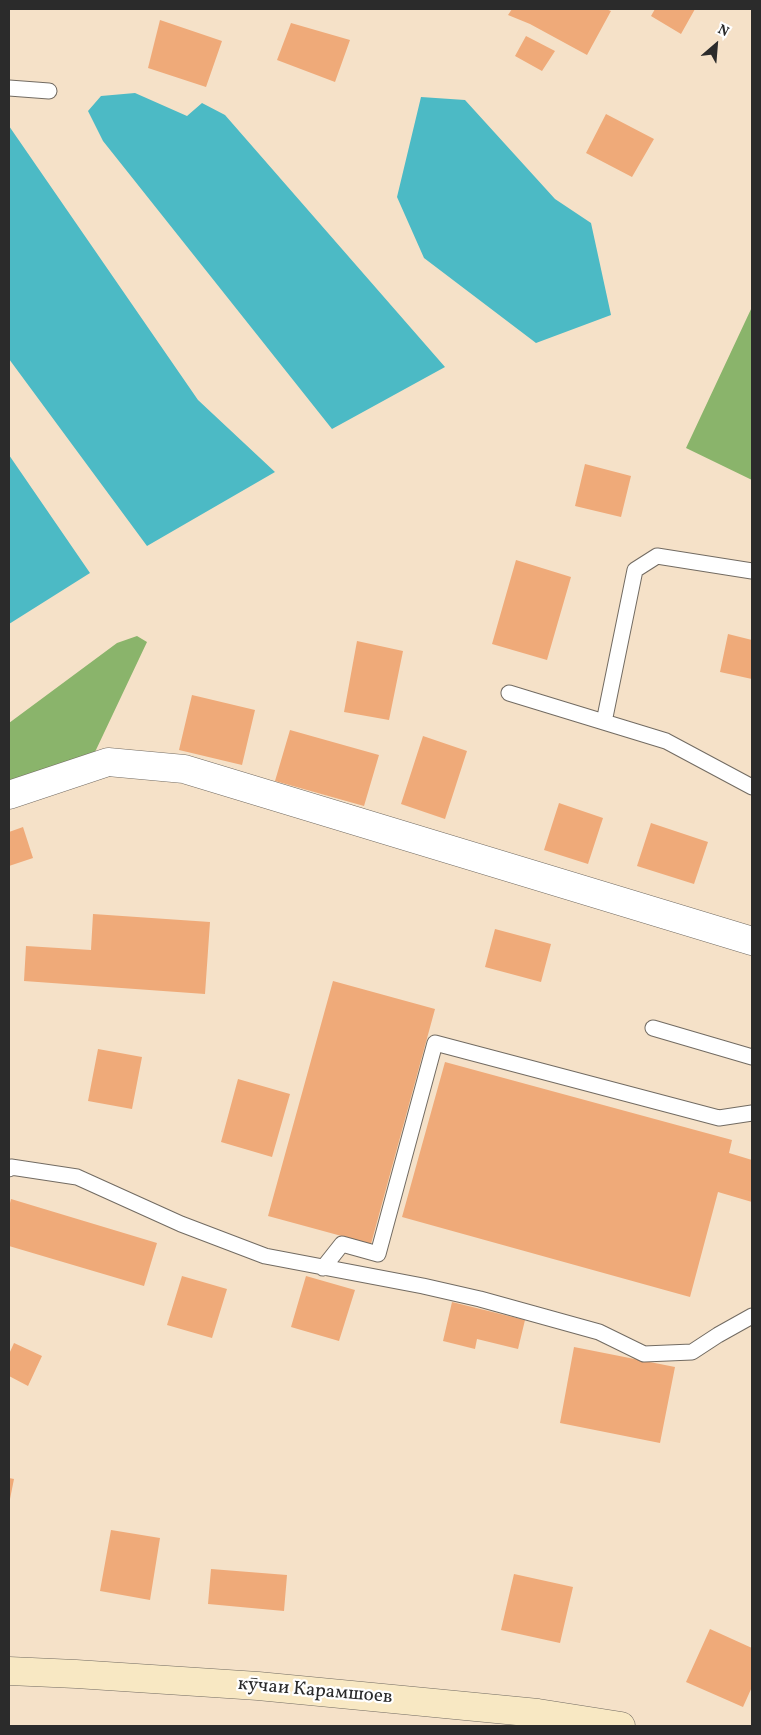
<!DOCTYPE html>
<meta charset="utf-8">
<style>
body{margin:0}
#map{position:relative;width:761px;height:1735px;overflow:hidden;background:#f5e1c8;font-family:Vollkorn,serif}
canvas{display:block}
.frame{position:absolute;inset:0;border:10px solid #2b2b2b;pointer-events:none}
.north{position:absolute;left:691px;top:20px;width:50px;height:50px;-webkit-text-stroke:4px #fff;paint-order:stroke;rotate:27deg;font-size:14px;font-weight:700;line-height:20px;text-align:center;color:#2b2b2b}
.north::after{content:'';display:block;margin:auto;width:18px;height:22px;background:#2b2b2b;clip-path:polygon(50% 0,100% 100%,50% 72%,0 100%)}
</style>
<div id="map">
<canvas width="761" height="1735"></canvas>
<div class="frame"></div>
<div class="north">N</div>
</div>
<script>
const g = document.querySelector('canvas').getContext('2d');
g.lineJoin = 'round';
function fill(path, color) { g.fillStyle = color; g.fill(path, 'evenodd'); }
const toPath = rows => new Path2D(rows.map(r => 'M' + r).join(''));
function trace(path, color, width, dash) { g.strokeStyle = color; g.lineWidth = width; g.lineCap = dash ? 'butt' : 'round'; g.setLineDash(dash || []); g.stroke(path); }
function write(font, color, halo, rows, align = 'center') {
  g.font = font + ' Vollkorn,serif'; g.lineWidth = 4.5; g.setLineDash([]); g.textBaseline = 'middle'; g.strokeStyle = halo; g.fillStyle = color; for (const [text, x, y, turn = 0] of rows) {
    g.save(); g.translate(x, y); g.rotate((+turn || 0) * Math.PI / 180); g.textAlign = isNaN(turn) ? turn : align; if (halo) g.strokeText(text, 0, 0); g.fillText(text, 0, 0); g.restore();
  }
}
fill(toPath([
 [752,307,752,480,686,448],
 [137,636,147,642,95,752,9,788,9,723,117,643]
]), '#8ab46b');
fill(toPath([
 [135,93,187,116,202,103,225,115,445,367,332,429,103,141,88,111,101,96],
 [421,97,465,100,555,199,591,223,611,315,536,343,424,258,397,197],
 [9,126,198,400,275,472,147,546,9,359],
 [9,455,90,573,9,624]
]), '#4cbac5');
fill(toPath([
 [512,9,606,9,611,11,587,55,530,24,508,15],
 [655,9,695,9,681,34,651,16],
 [160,20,222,41,206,87,148,68],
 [291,23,350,40,335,82,277,60],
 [526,36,555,51,542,71,515,56],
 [606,114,654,139,632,177,586,153],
 [585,464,631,476,621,517,575,506],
 [516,560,571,577,547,660,492,644],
 [728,634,752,640,752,679,720,672],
 [357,641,403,651,389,720,344,712],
 [192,695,255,710,242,765,179,750],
 [290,730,379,755,364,806,275,781],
 [423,736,467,751,445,819,401,804],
 [559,803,603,818,588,864,544,850],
 [651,823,708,842,694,884,637,866],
 [23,827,33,858,9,866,9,832],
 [93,914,210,922,205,994,24,981,26,946,91,950],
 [495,929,551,944,541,982,485,967],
 [333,981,435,1009,371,1244,268,1216],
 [98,1049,142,1057,132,1109,88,1101],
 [445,1062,732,1140,729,1153,752,1160,752,1202,718,1192,690,1297,402,1217],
 [238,1079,290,1094,272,1157,221,1142],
 [11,1199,157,1243,144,1286,9,1246,9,1207],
 [182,1276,227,1289,212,1338,167,1325],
 [306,1276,355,1290,339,1341,291,1327],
 [452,1302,525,1320,518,1349,477,1339,475,1349,443,1341],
 [14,1343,42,1356,28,1386,9,1376,9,1354],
 [574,1347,675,1367,660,1443,560,1423],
 [9,1478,14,1479,10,1499,9,1499],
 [111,1530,160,1538,150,1600,100,1591],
 [211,1569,287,1575,284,1611,208,1604],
 [514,1574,573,1587,560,1643,501,1630],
 [710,1629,752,1648,752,1687,743,1707,686,1682]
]), '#efaa79');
const service = toPath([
 [9,88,49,91],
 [509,693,666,741,752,787],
 [604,722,635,570,657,556,752,571],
 [653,1028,752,1057],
 [9,1169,11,1167,77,1177,181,1224,265,1256,423,1286,480,1299,599,1332,644,1354,692,1352,718,1335,752,1316],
 [323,1268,342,1244,378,1254,435,1043,719,1118,752,1113]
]);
const minor = toPath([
 [9,795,108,762,184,769,752,941]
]);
const secondary = toPath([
 [9,1671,76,1674,258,1686,538,1713,621,1726]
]);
trace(service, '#726b62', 17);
trace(minor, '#726b62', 29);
trace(secondary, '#726b62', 29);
trace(service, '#fff', 15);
trace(minor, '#fff', 28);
trace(secondary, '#f8e8c3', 28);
write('19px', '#2b2b2b', '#fff', [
 ["кӯчаи Карамшоев",315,1692,5]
]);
</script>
